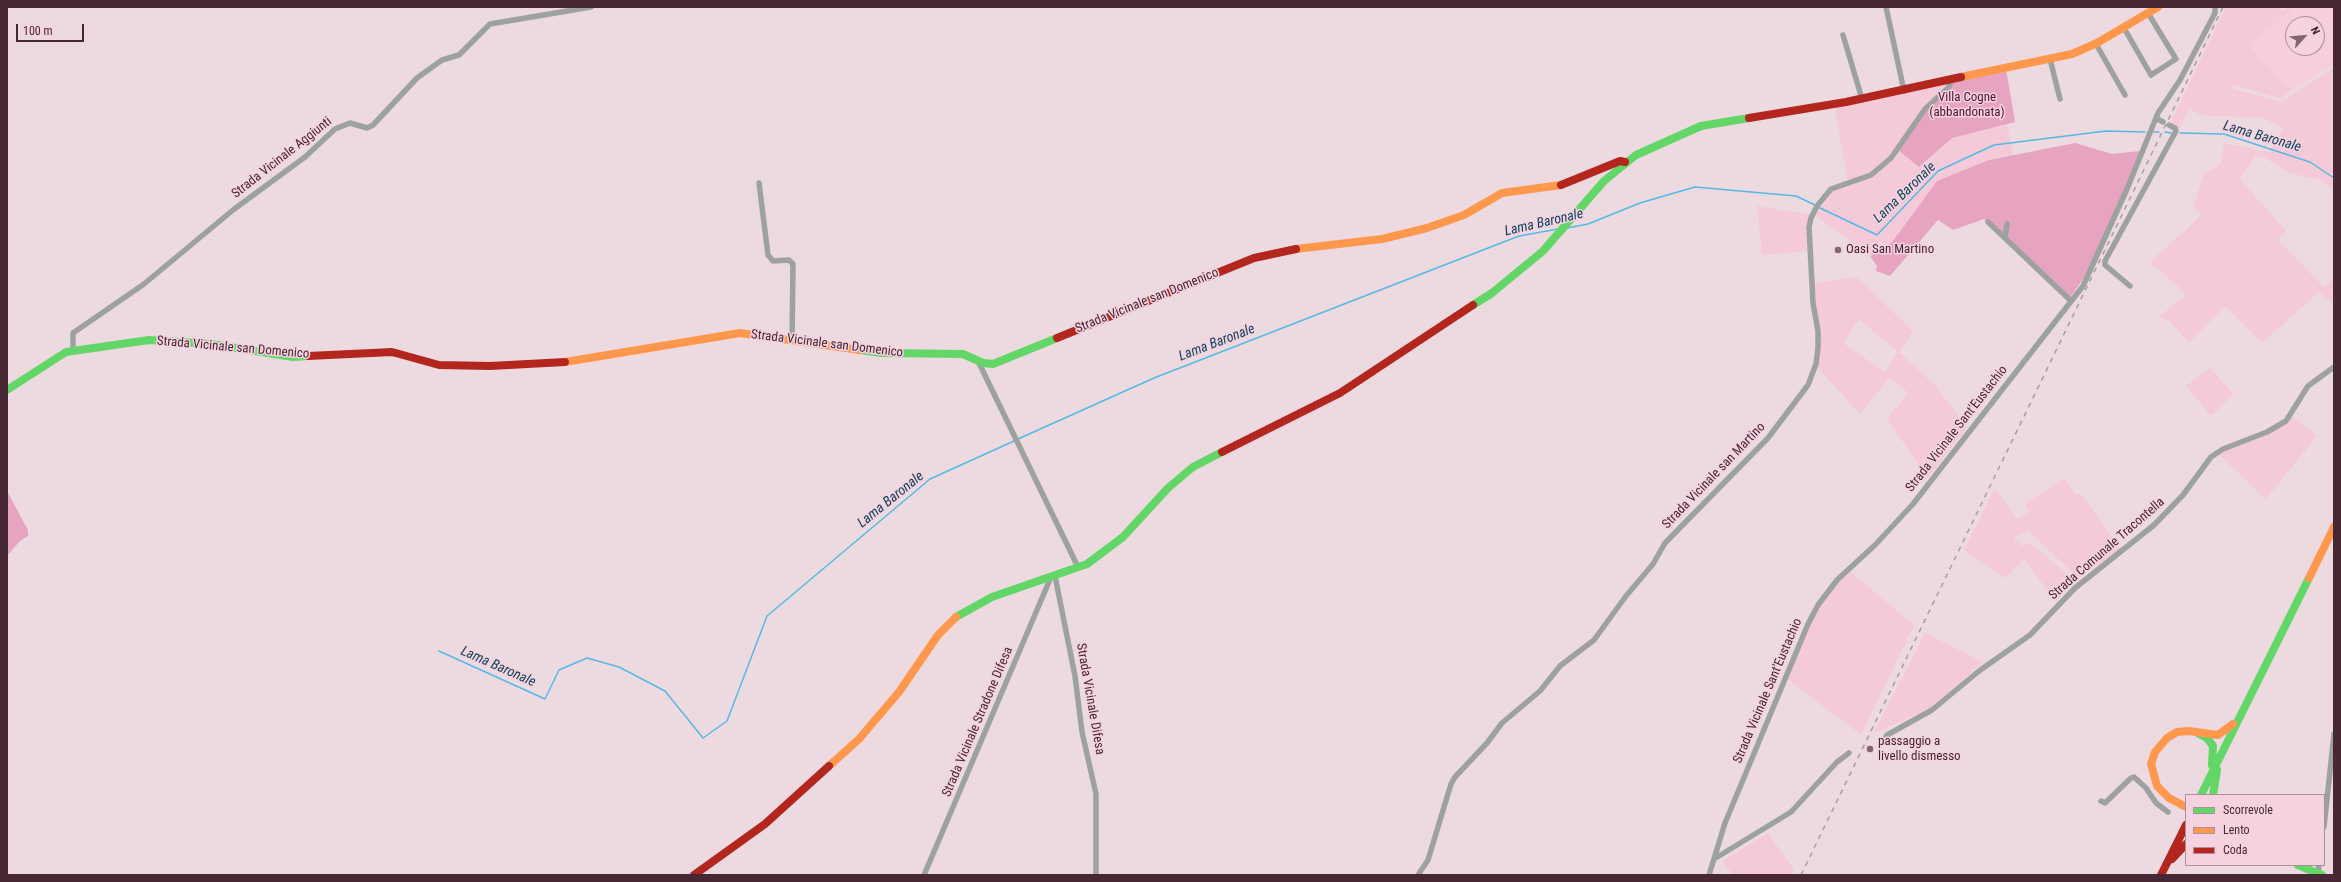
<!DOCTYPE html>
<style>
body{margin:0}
#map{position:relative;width:2341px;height:882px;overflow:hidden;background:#eddae1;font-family:"Roboto Condensed",sans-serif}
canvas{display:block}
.frame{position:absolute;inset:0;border:8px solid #482734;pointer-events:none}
.legend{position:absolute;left:2185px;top:794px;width:140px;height:72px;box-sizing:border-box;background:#f5d2df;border:1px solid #b08e9b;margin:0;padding:5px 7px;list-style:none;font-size:12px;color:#482734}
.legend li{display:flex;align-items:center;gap:8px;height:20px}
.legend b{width:20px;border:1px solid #b08e9b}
.north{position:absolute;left:2285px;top:16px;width:40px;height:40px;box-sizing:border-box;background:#f5d2df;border:1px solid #b08e9b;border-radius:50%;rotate:63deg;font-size:11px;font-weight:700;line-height:16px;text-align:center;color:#482734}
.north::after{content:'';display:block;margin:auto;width:14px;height:18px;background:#826671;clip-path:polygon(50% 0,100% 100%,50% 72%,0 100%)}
.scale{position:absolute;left:16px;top:24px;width:68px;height:18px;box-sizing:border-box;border:2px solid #482734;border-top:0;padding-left:5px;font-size:12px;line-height:14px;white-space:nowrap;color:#482734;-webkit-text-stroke:3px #f5d2df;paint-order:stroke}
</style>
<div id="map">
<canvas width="2341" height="882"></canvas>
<div class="frame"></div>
<ul class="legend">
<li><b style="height:5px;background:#63d668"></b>Scorrevole</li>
<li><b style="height:5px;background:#ff974d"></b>Lento</li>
<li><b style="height:5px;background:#b3261e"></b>Coda</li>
</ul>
<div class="north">N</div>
<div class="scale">100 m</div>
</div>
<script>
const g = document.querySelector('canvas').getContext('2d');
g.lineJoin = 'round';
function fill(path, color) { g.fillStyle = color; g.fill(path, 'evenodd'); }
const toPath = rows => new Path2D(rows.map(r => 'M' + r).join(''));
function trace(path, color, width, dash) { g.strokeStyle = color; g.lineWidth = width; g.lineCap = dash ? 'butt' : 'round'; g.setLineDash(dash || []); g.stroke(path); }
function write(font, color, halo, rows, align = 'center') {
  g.font = font + ' "Roboto Condensed",sans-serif'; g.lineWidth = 3; g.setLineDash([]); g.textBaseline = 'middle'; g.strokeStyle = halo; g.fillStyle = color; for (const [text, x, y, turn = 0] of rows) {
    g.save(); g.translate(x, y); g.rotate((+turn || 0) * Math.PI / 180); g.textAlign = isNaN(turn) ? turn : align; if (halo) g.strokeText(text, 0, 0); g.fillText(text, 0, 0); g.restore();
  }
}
fill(toPath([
 [2288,7,2334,7,2334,64,2292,90,2246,43],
 [2293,24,2317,24,2317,48,2293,48]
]), '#f6cedd');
fill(toPath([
 [2226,7,2278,7,2283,11,2246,43,2292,90,2281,99,2233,85,2232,88,2281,102,2334,68,2334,190,2321,180,2289,173,2265,158,2256,156,2240,179,2286,231,2278,240,2324,287,2334,278,2334,305,2319,292,2262,343,2225,306,2189,343,2168,320,2159,317,2186,294,2150,262,2202,215,2193,207,2204,173,2221,164,2224,143,2269,152,2283,128,2263,118,2201,115,2189,109,2179,129,2169,125],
 [2289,7,2294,7,2250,44,2248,42],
 [1952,80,1919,167,1952,138,2007,123,2013,155,1989,160,1882,251,1870,256,1816,216,1835,187,1848,183,1834,104],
 [1757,206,1812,215,1810,251,1762,255],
 [1857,277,1913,331,1899,352,1934,384,1967,427,1928,478,1887,419,1908,393,1890,377,1860,414,1816,366,1819,327,1814,283],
 [1859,319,1898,352,1885,372,1843,343],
 [2210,368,2234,394,2211,416,2186,386],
 [2291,415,2317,436,2266,499,2217,453,2264,433],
 [2064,478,2076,495,2080,493,2122,550,2078,578,2028,531,2014,537,2016,543,2019,541,2022,546,2031,543,2075,581,2056,602,2024,559,2005,578,1964,550,1995,488,2017,519,2029,512,2025,504],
 [1848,570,1914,625,1861,735,1785,677,1821,600],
 [1925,633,1983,662,1931,708,1873,734],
 [1768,833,1794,870,1792,875,1733,875,1722,861]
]), '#f4cad9');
fill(toPath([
 [2006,69,2015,122,1952,138,1919,167,1898,150,1922,114,1952,80],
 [2075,143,2112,154,2140,151,2131,176,2085,276,2069,299,1984,219,1953,230,1938,220,1890,276,1876,271,1877,266,1870,256,1882,251,1893,241,1937,181,1989,160],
 [7,491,28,530,28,536,20,541,7,556]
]), '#e7a4c1');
trace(toPath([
 [2154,132,2159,132],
 [2165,132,2171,133],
 [2180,133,2224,134,2310,162,2334,178],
 [1818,207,1877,235,1938,171,1994,145,2106,131,2145,132],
 [1567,228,1588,224,1640,203,1695,187,1796,196,1815,205],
 [1018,439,1154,378,1519,236,1558,229],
 [439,651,545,699,559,670,587,658,619,667,665,691,703,738,727,721,767,616,930,479,1014,441]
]), '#56b8e4', 1.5);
trace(toPath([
 [1886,7,1904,91],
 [2124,28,2151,75,2176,59,2148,13],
 [1843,35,1862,99],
 [2096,44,2125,95],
 [2050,59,2060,99],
 [2156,118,2163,122],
 [759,183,768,255,773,261,789,260,793,264,792,341],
 [1988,222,2070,300],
 [2005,238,2007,224],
 [2130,286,2105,265,2105,261,2176,131,2175,128,2169,125],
 [73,349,73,333,144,284,233,210,305,157,335,129,350,123,367,128,373,125,417,78,442,60,459,55,490,24,591,7],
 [978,361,1078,567],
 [1055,576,1075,676,1082,732,1096,794,1096,875],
 [1884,741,1887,735,1932,710,1979,671,2030,635,2075,588,2154,525,2183,495,2211,457,2223,449,2267,432,2286,421,2308,386,2334,367],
 [2101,801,2105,803,2131,778,2134,777,2146,788,2156,803,2168,812],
 [2324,827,2334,734],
 [1714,859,1791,812,1837,762,1849,753],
 [924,875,1051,577],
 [1418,875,1428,860,1451,784,1455,777,1487,743,1502,723,1540,691,1560,666,1594,640,1626,596,1653,564,1665,543,1768,438,1808,385,1816,364,1818,348,1818,331,1813,303,1809,227,1811,218,1817,206,1831,189,1871,175,1891,158,1925,109,1948,88,1952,80],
 [1709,875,1725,823,1808,624,1818,605,1837,580,1875,545,1913,504,2083,286,2127,189,2158,113,2180,80,2215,13,2215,7],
 [2318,875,2319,865]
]), '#9da2a0', 5.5);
trace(toPath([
 [1473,305,1492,293,1543,251,1604,181,1636,155,1701,126,1749,118],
 [860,350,882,353,963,354,983,363,993,364,1057,338],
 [7,390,66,352,149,340,211,344,293,357,308,356],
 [956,617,992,597,1087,564,1123,537,1168,488,1193,467,1222,452],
 [2199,734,2207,738,2213,746,2212,765],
 [2201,795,2309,578],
 [2213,795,2217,770],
 [2298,865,2314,872]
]), '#63d668', 8);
trace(toPath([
 [1961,77,2072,54,2097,43,2158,7],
 [1296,249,1382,239,1427,228,1464,215,1502,193,1561,185],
 [565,362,740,333,860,350],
 [2309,578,2334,527],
 [829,766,859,739,899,692,938,635,956,617],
 [2186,807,2169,798,2157,786,2151,764,2155,752,2167,738,2177,732,2189,731,2218,735,2233,724]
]), '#ff974d', 8);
trace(toPath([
 [1749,118,1846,102,1961,77],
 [1561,185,1620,161,1625,162],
 [1057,338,1254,258,1296,249],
 [308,356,392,352,439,365,490,366,565,362],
 [1222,452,1340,393,1473,305],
 [2172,859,2186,844],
 [694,875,765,824,829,766],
 [2161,875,2186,825]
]), '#b3261e', 8);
trace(toPath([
 [1801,875,2223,7]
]), '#a49ea1', 1.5, [5, 5]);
trace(toPath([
 [2314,872,2322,875]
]), '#63d668', 8);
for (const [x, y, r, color] of [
 [1838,250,4,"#826671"],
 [1870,749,4,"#826671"]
]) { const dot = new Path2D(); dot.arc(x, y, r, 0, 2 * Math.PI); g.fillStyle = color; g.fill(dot); trace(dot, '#f5d2df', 1.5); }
write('13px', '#510e31', '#f5d2df', [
 ["Villa Cogne",1967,98],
 ["(abbandonata)",1967,113]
]);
write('13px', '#482734', '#f5d2df', [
 ["Strada Vicinale Aggiunti",282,158,-38],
 ["Strada Vicinale san Domenico",1147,301,-22],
 ["Strada Vicinale san Domenico",827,344,7],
 ["Strada Vicinale san Domenico",233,348,5],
 ["Strada Vicinale Sant'Eustachio",1957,429,-52],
 ["Strada Vicinale san Martino",1714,476,-46],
 ["Strada Comunale Tracontella",2107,549,-41],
 ["Strada Vicinale Sant'Eustachio",1768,691,-67],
 ["Strada Vicinale Difesa",1090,699,80],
 ["Strada Vicinale Stradone Difesa",978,722,-67]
]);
write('13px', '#482734', '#f5d2df', [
 ["Oasi San Martino",1846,250],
 ["passaggio a",1878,742],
 ["livello dismesso",1878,757]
], 'left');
write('italic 14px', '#0e445d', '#f5d2df', [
 ["Lama Baronale",2262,137,16],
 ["Lama Baronale",1905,193,-44],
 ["Lama Baronale",1544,223,-13],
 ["Lama Baronale",1217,343,-21],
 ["Lama Baronale",891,500,-39],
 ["Lama Baronale",498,667,24]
]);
</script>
